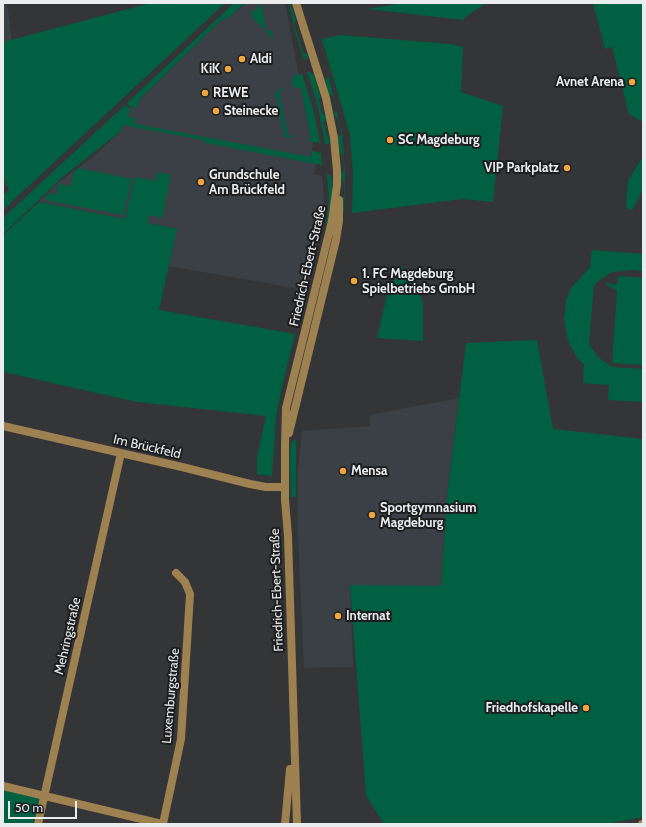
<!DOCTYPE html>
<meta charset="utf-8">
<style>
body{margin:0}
#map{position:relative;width:646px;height:827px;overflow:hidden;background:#343537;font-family:Cabin,sans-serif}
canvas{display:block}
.frame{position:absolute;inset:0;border:4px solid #eaeced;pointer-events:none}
.scale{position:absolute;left:8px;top:801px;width:69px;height:18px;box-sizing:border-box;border:2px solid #eaeced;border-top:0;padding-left:5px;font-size:12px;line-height:14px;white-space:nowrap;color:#eaeced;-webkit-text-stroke:3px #1c1d1e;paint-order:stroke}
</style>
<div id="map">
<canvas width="646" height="827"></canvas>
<div class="frame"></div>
<div class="scale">50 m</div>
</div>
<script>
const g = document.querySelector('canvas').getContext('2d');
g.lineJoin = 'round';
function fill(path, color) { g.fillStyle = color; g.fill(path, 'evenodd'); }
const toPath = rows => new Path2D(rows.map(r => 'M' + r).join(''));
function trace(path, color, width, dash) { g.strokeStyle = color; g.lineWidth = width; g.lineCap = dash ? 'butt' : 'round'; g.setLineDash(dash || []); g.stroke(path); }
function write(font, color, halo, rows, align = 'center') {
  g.font = font + ' Cabin,sans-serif'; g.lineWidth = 4; g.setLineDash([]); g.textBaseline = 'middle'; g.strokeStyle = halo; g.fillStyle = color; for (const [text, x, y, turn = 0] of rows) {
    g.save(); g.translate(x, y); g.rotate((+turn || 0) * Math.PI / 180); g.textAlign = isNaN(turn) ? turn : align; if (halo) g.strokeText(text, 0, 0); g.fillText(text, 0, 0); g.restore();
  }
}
fill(toPath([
 [3,3,7,3,12,41,3,42],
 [246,3,285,3,311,139,313,142,311,157,316,163,314,175,322,176,324,199,318,238,306,290,169,266,176,229,39,202,59,182,93,157,121,131,124,123,128,117,130,107,137,108,139,100,220,21,230,17],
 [459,398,447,497,441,586,350,586,353,667,304,668,298,534,298,471,302,431,370,426,370,415]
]), '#3a4046');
fill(toPath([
 [151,3,225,3,3,210,3,195,9,190,3,178,3,42],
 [234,3,245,3,230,17,220,21,139,100,137,108,130,107,127,103],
 [258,3,261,3,266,31,272,30,273,38,272,38,246,10,251,14,260,5],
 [289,3,290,3,296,20,294,24,303,52,307,54,308,57,304,60,294,29],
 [402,3,492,3,487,3,465,17,464,20,367,9],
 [593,3,643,3,643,122,629,114,612,47,605,49],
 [340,35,451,44,463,47,461,92,503,106,493,202,462,199,352,213,353,174,350,135,322,39],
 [307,72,310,72,314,75,320,97,319,100,322,113,325,116,326,119,324,123,327,136,330,140,329,144,325,144,318,107],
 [302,74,313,109,320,143,309,141,308,140,311,139,301,88,293,87,292,79,293,77,296,75],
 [327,77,329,78,342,134,345,171,344,213,342,211,341,199,344,197,344,182,341,178,341,173,344,171,343,156,340,152,338,137,341,134,338,119,335,116,334,113,336,111,333,96,329,94,325,80],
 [281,88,283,90,279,93,288,136,294,135,291,138,281,136,284,135,277,98,273,96],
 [125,105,130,109,128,117,135,118,135,124,311,157,312,151,321,153,322,165,206,143,203,140,123,125,121,131,65,175,3,234,3,218],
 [643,156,643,189,633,209,629,210,626,207,628,181],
 [78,168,132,179,123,215,45,200,48,193,56,195,59,184,71,186,74,171],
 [158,172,171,175,162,218,149,215,147,223,177,229,159,310,295,334,282,386,276,417,272,476,257,474,257,457,266,416,137,402,3,372,3,235,39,202,125,219,135,177,155,181],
 [327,174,330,175,332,178,332,193,328,225,326,227,329,200],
 [592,250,643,254,643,271,630,270,612,272,598,281,594,286,589,341,590,346,599,358,612,367,643,369,643,402,608,400,609,385,583,383,584,364,578,359,568,341,564,320,566,300,571,288,590,267],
 [401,265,414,283,423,302,423,341,377,338,387,295],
 [618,276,643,278,643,365,612,363,617,291,606,284,608,282,610,284,617,285],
 [537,340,553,429,643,439,643,817,605,824,384,824,366,795,350,585,441,586,447,497,466,343],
 [294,440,296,441,296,497,291,497,290,458,291,443],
 [3,790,40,799,33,824,3,824]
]), '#006041');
trace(toPath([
 [3,426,182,467,250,484,266,487,285,487],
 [3,786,162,824],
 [38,824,121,453],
 [163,824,181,739,190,594,185,582,176,573],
 [642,824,643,824]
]), '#9d8151', 8);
trace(toPath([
 [296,3,326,98,334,138,337,171,337,185,332,221,286,408,285,447,285,500,288,536,297,824],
 [289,433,336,240,339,221,339,200],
 [285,824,290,769]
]), '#9d8151', 8);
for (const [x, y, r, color] of [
 [242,59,4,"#f0a63f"],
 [228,69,4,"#f0a63f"],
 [632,82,4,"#f0a63f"],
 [205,93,4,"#f0a63f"],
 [216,111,4,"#f0a63f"],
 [390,140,4,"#f0a63f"],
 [567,168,4,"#f0a63f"],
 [201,182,4,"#f0a63f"],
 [354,281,4,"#f0a63f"],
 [343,471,4,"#f0a63f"],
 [372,515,4,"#f0a63f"],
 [338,616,4,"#f0a63f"],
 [586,708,4,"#f0a63f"]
]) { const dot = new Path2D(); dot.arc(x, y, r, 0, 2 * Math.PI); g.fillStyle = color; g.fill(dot); trace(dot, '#1c1d1e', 1.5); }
write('bold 13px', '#eaeced', '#1c1d1e', [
 ["Aldi",250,59],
 ["KiK",220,69,"right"],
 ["Avnet Arena",624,82,"right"],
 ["REWE",213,93],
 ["Steinecke",224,111],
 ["SC Magdeburg",398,140],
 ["VIP Parkplatz",559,168,"right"],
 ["Grundschule",209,175],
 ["Am Brückfeld",209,190],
 ["1. FC Magdeburg",362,274],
 ["Spielbetriebs GmbH",362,289],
 ["Mensa",351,471],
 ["Sportgymnasium",380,508],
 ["Magdeburg",380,523],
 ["Internat",346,616],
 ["Friedhofskapelle",578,708,"right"]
], 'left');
write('13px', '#eaeced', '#1c1d1e', [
 ["Friedrich-Ebert-Straße",308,266,-77],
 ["Im Brückfeld",147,447,13],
 ["Friedrich-Ebert-Straße",277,590,-92],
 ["Mehringstraße",68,636,-77],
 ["Luxemburgstraße",171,696,-85]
]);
</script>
